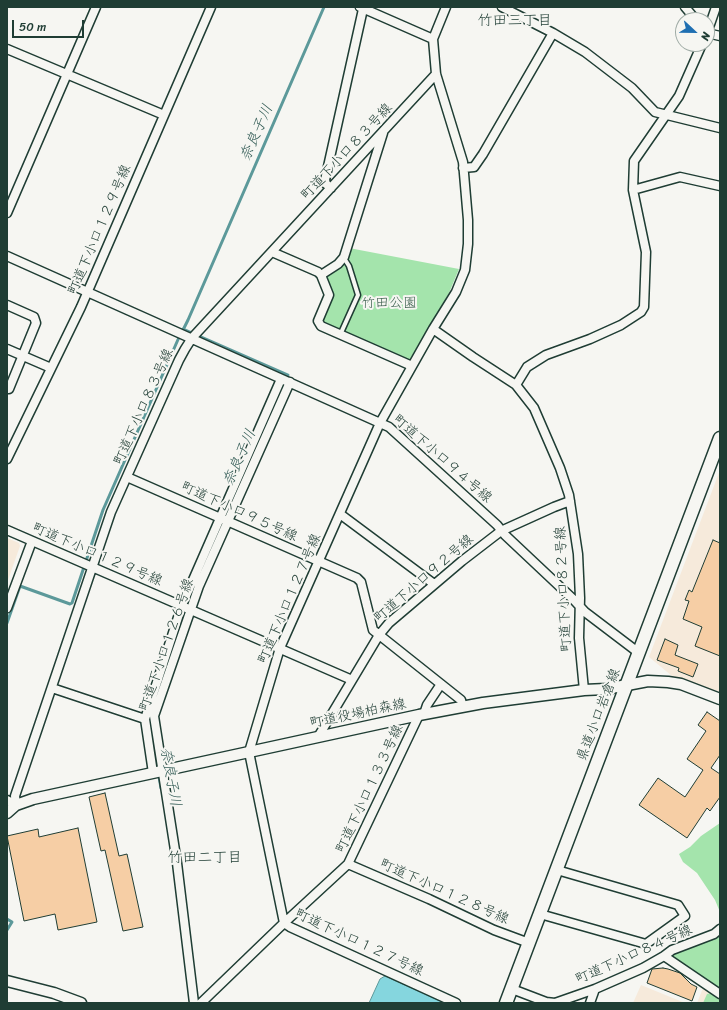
<!DOCTYPE html>
<meta charset="utf-8">
<style>
body{margin:0}
#map{position:relative;width:727px;height:1010px;overflow:hidden;background:#f6f6f2;font-family:Sriracha,sans-serif}
canvas{display:block}
.frame{position:absolute;inset:0;border:8px solid #1f3d34;pointer-events:none}
.north{position:absolute;left:675px;top:12px;width:40px;height:40px;box-sizing:border-box;background:#f6f6f2;border:1px solid #a0aca6;border-radius:50%;rotate:112deg;font-size:11px;font-weight:700;line-height:16px;text-align:center;color:#1f3d34}
.north::after{content:'';display:block;margin:auto;width:14px;height:18px;background:#1f6fb2;clip-path:polygon(50% 0,100% 100%,50% 72%,0 100%)}
.scale{position:absolute;left:12px;top:20px;width:72px;height:18px;box-sizing:border-box;border:2px solid #1f3d34;border-top:0;padding-left:5px;font-size:12px;line-height:14px;white-space:nowrap;color:#1f3d34;-webkit-text-stroke:3px #f6f6f2;paint-order:stroke}
</style>
<div id="map">
<canvas width="727" height="1010"></canvas>
<div class="frame"></div>
<div class="north">N</div>
<div class="scale">50 m</div>
</div>
<script>
const g = document.querySelector('canvas').getContext('2d');
g.lineJoin = 'round';
function fill(path, color) { g.fillStyle = color; g.fill(path, 'evenodd'); }
const toPath = rows => new Path2D(rows.map(r => 'M' + r).join(''));
function trace(path, color, width, dash) { g.strokeStyle = color; g.lineWidth = width; g.lineCap = dash ? 'butt' : 'round'; g.setLineDash(dash || []); g.stroke(path); }
function write(font, color, halo, rows, align = 'center') {
  g.font = font + ' Sriracha,"Klee One",sans-serif'; g.lineWidth = 4; g.setLineDash([]); g.textBaseline = 'middle'; g.strokeStyle = halo; g.fillStyle = color; for (const [text, x, y, turn = 0] of rows) {
    g.save(); g.translate(x, y); g.rotate((+turn || 0) * Math.PI / 180); g.textAlign = isNaN(turn) ? turn : align; if (halo) g.strokeText(text, 0, 0); g.fillText(text, 0, 0); g.restore();
  }
}
fill(toPath([
 [720,470,720,692,672,676,649,657],
 [7,538,19,543,20,546,7,583],
 [641,985,685,1003,633,1003],
 [703,988,720,999,720,1003,697,1003]
]), '#f6eadb');
fill(toPath([
 [349,248,459,269,449,293,410,359,406,361,323,324,321,319,331,295,326,280,328,274],
 [720,823,720,912,715,900,697,873,683,862,679,854,690,847,701,836],
 [720,931,720,988,671,955,672,951],
 [711,993,720,999,720,1003,703,1003,707,994]
]), '#a4e4ac');
const water = toPath([
 [385,976,445,1003,369,1003,380,979,385,976]
]);
fill(water, '#85d6de');
trace(water, '#5c999a', 1);
trace(toPath([
 [183,329,288,375,238,488],
 [183,330,188,320,324,7],
 [7,623,20,586,70,604,72,603,103,510,180,335],
 [160,687,184,615,195,586],
 [151,715,149,720,161,788],
 [7,919,12,922,7,930]
]), '#5c999a', 3);
const building = toPath([
 [713,540,720,543,720,656,695,646,702,627,683,619,689,601,685,600,689,590,692,592,713,540],
 [665,639,678,645,675,655,698,664,693,677,678,671,679,668,657,660,665,639],
 [707,712,720,721,720,755,711,768,720,774,720,797,710,811,707,808,687,838,639,805,658,778,685,797,703,770,687,759,706,731,698,725,707,712],
 [105,793,119,856,127,854,143,927,123,931,105,850,101,851,89,797,105,793],
 [78,828,97,922,58,930,55,914,24,921,7,836,38,829,39,837,78,828],
 [663,968,668,969,680,973,691,984,697,987,692,1001,647,983,652,969,663,968]
]);
fill(building, '#f6cea5');
trace(building, '#1f3d34', 1);
const service = toPath([
 [340,335,358,295,349,266,344,258]
]);
const minor = toPath([
 [360,7,433,39],
 [446,7,433,39,436,74,463,162,468,220,468,244,465,270,456,292,433,329,473,357,516,385,534,408,560,468,569,495,578,554,580,598,579,638,584,690],
 [502,7,553,33,585,52,632,88,655,112,720,128],
 [685,7,696,20],
 [707,33,716,7],
 [707,33,720,36],
 [7,49,164,115],
 [463,168,474,167,483,154,553,33],
 [331,188,326,184,325,180,363,9],
 [633,190,680,177,720,186],
 [7,213,96,7],
 [272,252,318,272,321,275,329,295,318,321,321,326,412,366],
 [7,256,389,427,497,525,505,535,573,599,585,612,639,653],
 [321,275,338,264,344,257,383,133],
 [7,305,34,317,36,323,9,389,7,389],
 [433,329,380,423,280,648,249,752,284,923,290,927,456,1003],
 [7,349,51,368],
 [516,385,527,367,546,355,590,339,621,325,641,312,644,307,646,252,633,190,634,161,679,96,702,44],
 [7,459,81,307,211,7],
 [127,477,357,578,361,582,373,630,461,700,463,707],
 [340,514,434,584],
 [7,530,352,680],
 [7,608,32,541],
 [52,688,145,719],
 [424,714,427,705,441,684],
 [318,737,379,635,389,623,462,561,501,531,554,507,570,501],
 [153,773,145,719,182,605,281,379],
 [7,800,16,805,15,796,111,512,179,360,185,349,192,338,436,74],
 [348,864,429,899,494,930,529,943],
 [540,914,646,944,685,916,678,905,557,870],
 [664,956,720,994],
 [512,989,546,1002,555,1003,595,989,643,968,664,956,672,950,714,934,720,929],
 [194,1003,177,863,154,716,199,586,290,382],
 [201,1003,284,923,348,864,419,715],
 [590,1003,595,989]
]);
const tertiary = toPath([
 [7,813,16,805,33,799,419,715,483,703,584,690,606,689,648,681,668,682,681,684,720,699],
 [7,981,54,993,81,1003]
]);
const secondary = toPath([
 [506,1003,720,438]
]);
trace(service, '#1f3d34', 7);
trace(minor, '#1f3d34', 11);
trace(tertiary, '#1f3d34', 13);
trace(secondary, '#1f3d34', 15);
trace(service, '#f6f6f2', 4);
trace(minor, '#f6f6f2', 8);
trace(tertiary, '#f6f6f2', 10);
trace(secondary, '#f6f6f2', 12);
write('14px', '#1f3d34', '#f6f6f2', [
 ["町道下小口８３号線",347,152,-47],
 ["町道下小口１２９号線",100,230,-67],
 ["町道下小口８３号線",144,407,-66],
 ["町道下小口９４号線",442,459,41],
 ["町道下小口９５号線",239,512,24],
 ["町道下小口１２９号線",97,555,23],
 ["町道下小口９２号線",424,579,-41],
 ["町道下小口８２号線",564,589,-93],
 ["町道下小口１２７号線",290,599,-67],
 ["町道下小口１２６号線",167,645,-71],
 ["町道役場柏森線",358,714,-12],
 ["県道小口岩倉線",599,715,-69],
 ["町道下小口１３３号線",370,789,-65],
 ["町道下小口１２８号線",444,892,24],
 ["町道下小口１２７号線",359,943,25],
 ["町道下小口８４号線",634,955,-24]
]);
write('14px', '#3a5e4c', '#f6f6f2', [
 ["竹田公園",389,303]
]);
write('15px', '#1f3d34', '#f6f6f2', [
 ["竹田三丁目",515,21],
 ["竹田二丁目",205,858]
]);
write('italic 15px', '#335c56', '#f6f6f2', [
 ["奈良子川",257,133,-66],
 ["奈良子川",240,458,-66],
 ["奈良子川",170,777,80]
]);
</script>
